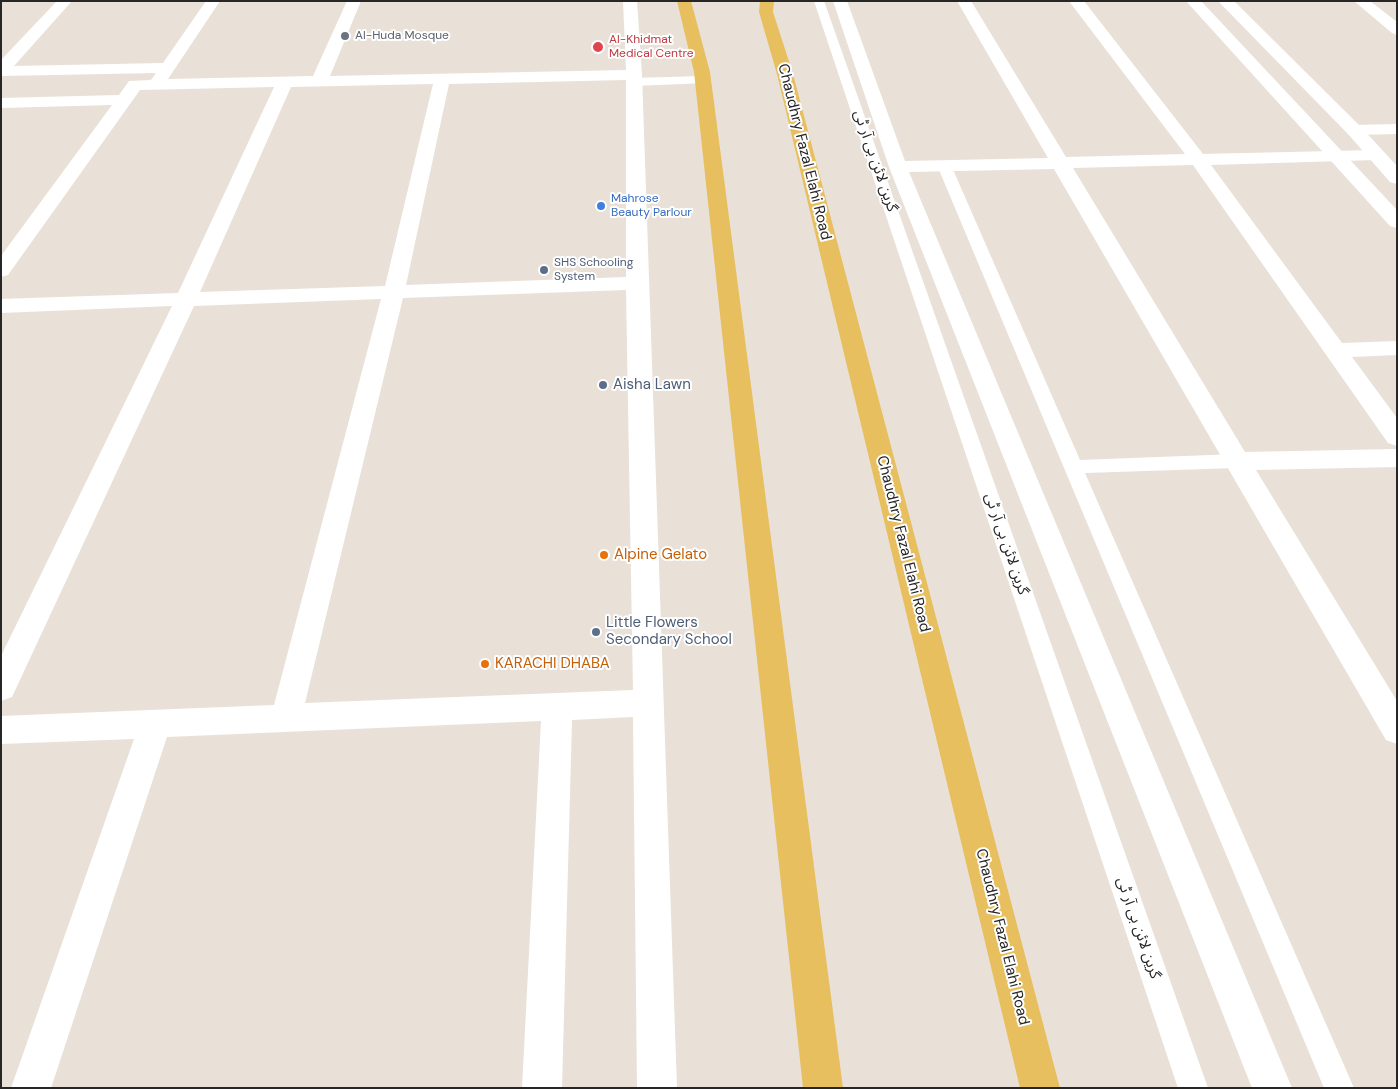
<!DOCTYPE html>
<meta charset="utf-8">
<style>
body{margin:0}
#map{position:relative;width:1398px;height:1089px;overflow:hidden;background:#e9e1d8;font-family:"DM Sans",sans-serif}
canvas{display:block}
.frame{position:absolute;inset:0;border:2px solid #262626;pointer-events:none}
</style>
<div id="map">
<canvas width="1398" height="1089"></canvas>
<div class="frame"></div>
</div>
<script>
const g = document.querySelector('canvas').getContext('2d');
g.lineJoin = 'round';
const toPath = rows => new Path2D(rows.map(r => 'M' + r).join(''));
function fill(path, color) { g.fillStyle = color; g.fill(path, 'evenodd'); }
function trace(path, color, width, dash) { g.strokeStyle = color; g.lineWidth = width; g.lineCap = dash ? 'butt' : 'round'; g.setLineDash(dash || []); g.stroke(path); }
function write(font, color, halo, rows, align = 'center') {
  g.font = font + ' "DM Sans","Noto Sans Arabic",sans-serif'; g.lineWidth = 4; g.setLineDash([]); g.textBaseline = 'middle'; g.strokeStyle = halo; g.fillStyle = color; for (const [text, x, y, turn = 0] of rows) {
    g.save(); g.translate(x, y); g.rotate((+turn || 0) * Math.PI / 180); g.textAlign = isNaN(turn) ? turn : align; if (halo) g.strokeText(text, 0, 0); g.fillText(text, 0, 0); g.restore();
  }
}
fill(toPath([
 [814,1,824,1,1208,1088,1178,1088,814,1],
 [703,76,709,80,707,83,634,86,628,82,634,78,703,76],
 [944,161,951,165,1080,460,1237,454,1244,456,1246,461,1244,466,1237,468,1085,473,1354,1088,1324,1088,937,165,944,161]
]), '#fff');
fill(toPath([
 [57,1,72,1,14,66,163,63,206,1,220,1,168,79,313,76,347,1,361,1,330,76,626,70,623,1,637,1,642,75,677,1088,637,1088,633,717,572,720,562,1088,522,1088,541,721,167,737,51,1088,11,1088,134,739,1,744,1,716,274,705,381,299,194,306,12,697,1,701,1,656,172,306,1,313,1,299,178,293,274,87,140,90,8,275,1,277,1,256,112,105,1,108,1,98,119,95,129,81,151,80,156,73,1,76,1,60,57,1],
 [626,80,626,277,406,285,449,84,626,80],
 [433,84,385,286,200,292,291,87,433,84],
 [626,290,633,690,305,703,403,298,626,290],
 [833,1,847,1,905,161,1048,158,957,1,971,1,1066,157,1185,154,1069,1,1084,1,1203,154,1375,150,1381,151,1384,155,1381,159,1375,160,1211,165,1342,343,1397,341,1397,355,1352,357,1397,418,1397,446,1388,443,1193,165,1073,168,1245,452,1397,449,1397,467,1256,470,1397,701,1397,744,1386,740,1054,169,909,172,1292,1088,1252,1088,889,167,833,1],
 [1354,1,1370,1,1397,22,1397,35,1392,33,1354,1],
 [1397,124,1397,134,1354,135,1348,134,1345,130,1348,126,1354,125,1397,124]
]), '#fff');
fill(toPath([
 [1186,1,1201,1,1397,210,1397,228,1390,226,1186,1],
 [1218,1,1234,1,1360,126,1397,166,1397,184,1390,182,1348,134,1218,1]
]), '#fff');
fill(toPath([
 [677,1,691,1,710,72,843,1088,803,1088,694,72,677,1],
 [760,1,774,1,773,12,793,74,1060,1088,1020,1088,777,74,759,12,760,1]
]), '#e7bf5f');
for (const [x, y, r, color] of [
 [345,36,5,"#6b7280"],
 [598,47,6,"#e0444e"],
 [601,206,5,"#3f7fe0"],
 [544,270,5,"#5c6f8a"],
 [603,385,5,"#5c6f8a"],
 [604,555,5,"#e8710a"],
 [596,632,5,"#5c6f8a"],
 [485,664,5,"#e8710a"]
]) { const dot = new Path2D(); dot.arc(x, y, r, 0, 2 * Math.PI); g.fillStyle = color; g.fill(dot); trace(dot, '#fff', 2); }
write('12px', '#5b616d', '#fff', [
 ["Al-Huda Mosque",355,36]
], 'left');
write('12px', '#be3a42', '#fff', [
 ["Al-Khidmat",609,40],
 ["Medical Centre",609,54]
], 'left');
write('12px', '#366cbe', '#fff', [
 ["Mahrose",611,199],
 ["Beauty Parlour",611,213]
], 'left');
write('12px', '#4e5e75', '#fff', [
 ["SHS Schooling",554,263],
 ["System",554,277]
], 'left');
write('15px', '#262626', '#fff', [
 ["Chaudhry Fazal Elahi Road",804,152,76],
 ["گرین لائن بی آر ٹی",875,161,71],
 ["Chaudhry Fazal Elahi Road",903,544,76],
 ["گرین لائن بی آر ٹی",1006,544,71],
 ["گرین لائن بی آر ٹی",1138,928,71],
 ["Chaudhry Fazal Elahi Road",1002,937,76]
]);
write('15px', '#4e5e75', '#fff', [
 ["Aisha Lawn",613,385],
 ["Little Flowers",606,623],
 ["Secondary School",606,640]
], 'left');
write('15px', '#c56008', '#fff', [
 ["Alpine Gelato",614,555],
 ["KARACHI DHABA",495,664]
], 'left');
</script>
